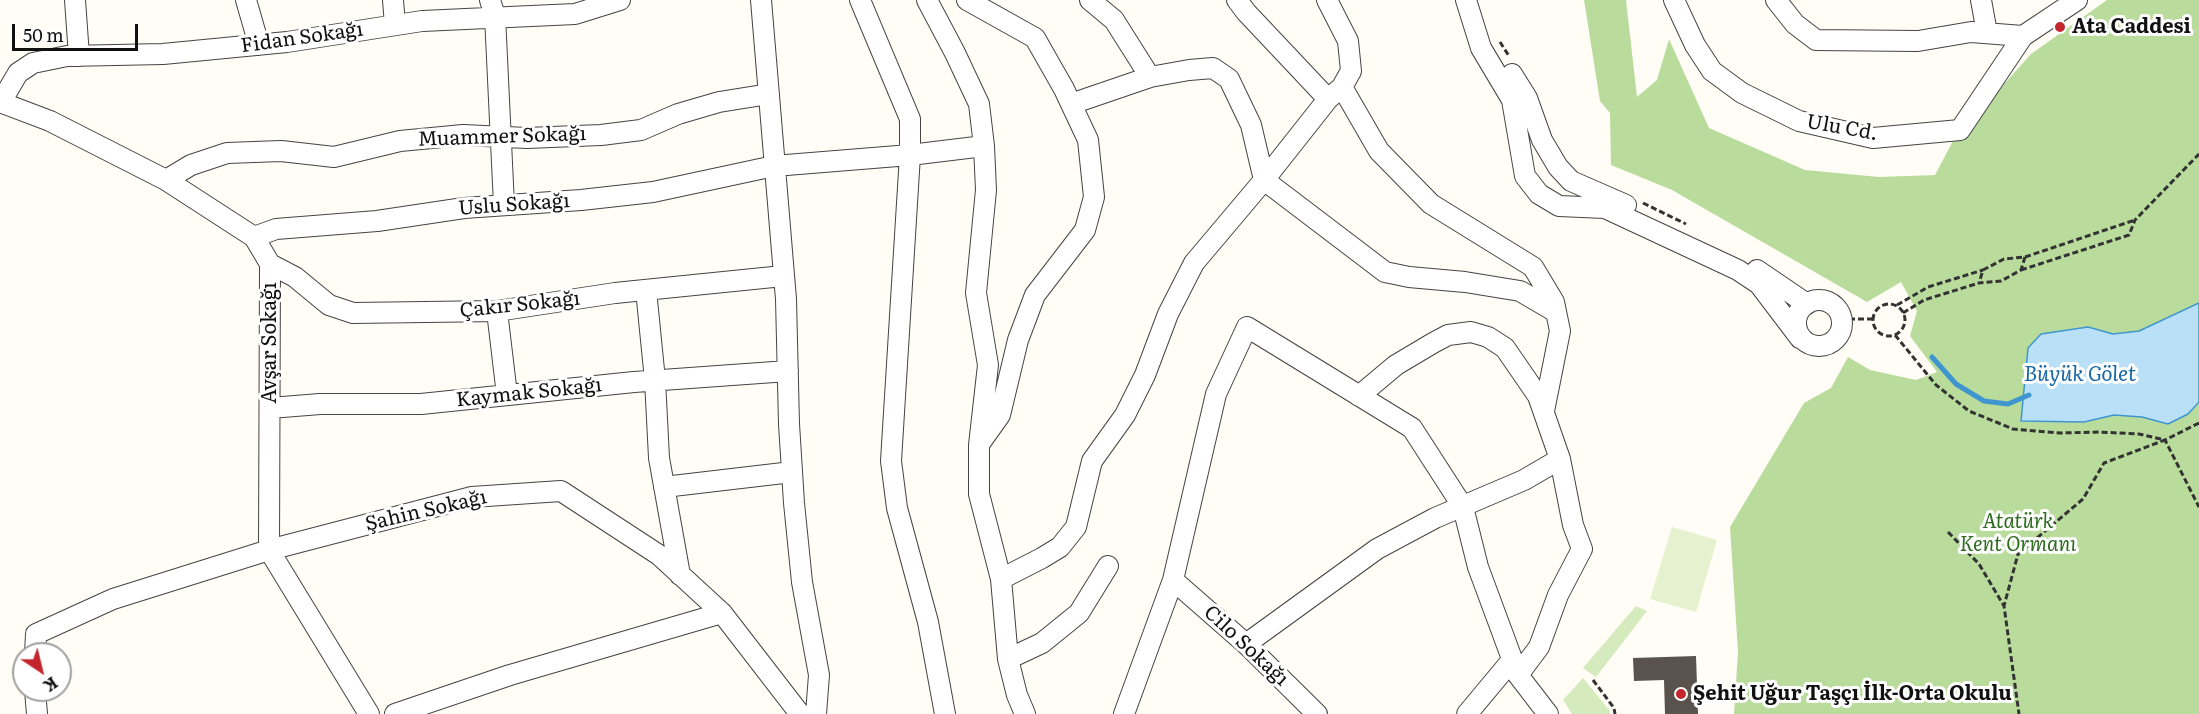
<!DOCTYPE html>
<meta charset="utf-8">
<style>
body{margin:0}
#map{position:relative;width:2199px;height:714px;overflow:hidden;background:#fffdf5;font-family:Literata,serif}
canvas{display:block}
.north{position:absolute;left:12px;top:642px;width:60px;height:60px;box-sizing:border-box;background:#fff;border:2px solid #a0a0a0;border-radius:50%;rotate:145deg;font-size:16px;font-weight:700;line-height:24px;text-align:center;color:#111}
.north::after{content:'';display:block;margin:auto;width:21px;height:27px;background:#c4262e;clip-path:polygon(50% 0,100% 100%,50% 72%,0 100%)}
.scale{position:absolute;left:12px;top:24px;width:126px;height:27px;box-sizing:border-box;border:3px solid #111;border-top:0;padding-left:8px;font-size:18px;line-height:21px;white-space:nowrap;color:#111;-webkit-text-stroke:4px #fff;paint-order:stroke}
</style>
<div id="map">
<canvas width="2199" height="714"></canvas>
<div class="north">K</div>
<div class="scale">50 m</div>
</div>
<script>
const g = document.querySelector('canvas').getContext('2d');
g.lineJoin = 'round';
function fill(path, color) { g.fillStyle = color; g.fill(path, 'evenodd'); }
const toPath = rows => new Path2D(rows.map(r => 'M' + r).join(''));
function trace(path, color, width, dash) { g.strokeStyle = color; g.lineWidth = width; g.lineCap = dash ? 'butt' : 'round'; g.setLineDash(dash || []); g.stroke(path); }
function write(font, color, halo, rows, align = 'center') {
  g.font = font + ' Literata,serif'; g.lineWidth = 6; g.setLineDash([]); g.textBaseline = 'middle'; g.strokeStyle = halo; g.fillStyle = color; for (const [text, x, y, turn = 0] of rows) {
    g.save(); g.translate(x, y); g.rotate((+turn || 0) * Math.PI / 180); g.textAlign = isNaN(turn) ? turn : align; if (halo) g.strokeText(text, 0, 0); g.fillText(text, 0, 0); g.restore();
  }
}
fill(toPath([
 [1636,606,1647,611,1596,677,1583,668],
 [1583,678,1610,711,1610,714,1572,714,1563,700]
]), '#d5ebbd');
fill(toPath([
 [1584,0,1626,0,1637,97,1657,80,1669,39,1709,128,1805,170,1879,177,1935,175,1953,141,2031,54,2107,0,2199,0,2199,714,1734,714,1738,652,1730,527,1804,403,1831,388,1848,357,1870,370,1916,380,1937,372,1910,336,1917,311,1901,282,1867,302,1672,190,1611,165,1610,113,1600,101]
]), '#b9dc9c');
fill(toPath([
 [1672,527,1717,540,1696,612,1650,599]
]), '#e6f2cf');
const water = toPath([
 [2199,303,2199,402,2188,414,2168,424,2142,417,2114,415,2084,422,2021,421,2028,348,2041,334,2088,327,2113,334,2139,331,2199,303]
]);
fill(water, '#b9e0f7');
trace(water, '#3f96cf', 1.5);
trace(toPath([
 [1932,357,1956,384,1984,401,2008,404,2029,395]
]), '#3f96cf', 5);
fill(toPath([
 [1696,656,1698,714,1665,714,1664,680,1634,681,1633,658]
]), '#5a524d');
const minor = toPath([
 [75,0,79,56],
 [246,0,259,45],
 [393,0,395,25],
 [490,0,495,16,504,205],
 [761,0,786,299,789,424,794,503,802,582,819,675,816,714],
 [860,0,910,119,910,155,984,146,986,190,976,293,988,365,979,445,979,494,1001,579],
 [927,0,955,53,979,104,984,146],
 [967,0,1035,38,1064,89,1088,140,1094,197,1085,230,1035,295,1018,340,1000,415,980,443],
 [1090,0,1114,20,1150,77,1189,70,1213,68,1229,79,1251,125,1264,180,1385,272,1409,277,1465,282,1520,291,1556,312],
 [1237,0,1246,12,1328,99],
 [1466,0,1481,48,1512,100,1525,176,1539,194,1559,206,1605,208,1738,270,1759,284,1800,338],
 [1674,0,1695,45,1712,71,1742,93,1799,121,1873,138,1960,130,2023,36,2077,0],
 [1776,0,1795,24,1816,40,1918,41,1971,32,2023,36],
 [1981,0,1987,33],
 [1512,74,1527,98,1542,140,1558,167,1571,181,1626,205],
 [1342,87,1379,151,1431,204,1533,267,1554,302,1560,331,1544,411],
 [0,102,50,121,166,180,254,237,270,264,269,550,369,714],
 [1,102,18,73,33,63,67,56,163,54,287,42,422,21,575,14,620,0],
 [1071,104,1150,77],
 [166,180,191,165,227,153,281,151,334,157,400,141,463,135,527,138,601,135,641,130,678,114,719,102,769,94],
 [254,237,276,229,377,221,464,208,581,200,653,192,774,166,910,155,891,461,897,508,928,622,945,714],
 [270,264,295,277,329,305,353,313,497,311,615,293,783,276],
 [1757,270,1807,304],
 [646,290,655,380,659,458,680,575],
 '1796 323a23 23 0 1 1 46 0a23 23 0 1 1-46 0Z',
 [497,311,507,395],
 [270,408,320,404,421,404,634,382,788,371],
 [664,487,792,472],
 [1173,580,1246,644,1317,714],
 [1246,644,1377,549,1435,518,1524,480,1560,459,1538,396,1505,348,1488,337,1471,332,1448,335,1433,343,1396,365,1359,396],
 [35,654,36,634,113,599,269,550,472,497,561,491,659,555,722,613,800,714],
 [1008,659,1042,643,1079,613,1108,566],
 [1518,675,1539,647,1558,595,1582,549,1573,525,1560,459],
 [35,690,37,714],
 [395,714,510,675,722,613],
 [1025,714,1017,695,1008,659,1001,579,1042,558,1060,547,1076,527,1092,461,1125,415,1145,375,1168,314,1194,263,1264,180,1328,99,1342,87,1351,71,1348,41,1327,0],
 [1124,714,1173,580,1216,394,1247,327,1412,428,1463,507,1478,567,1518,675,1548,714],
 [1467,714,1512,660]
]);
trace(minor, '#444', 22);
trace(toPath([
 [1500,42,1509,56],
 [1643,203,1686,224],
 [2025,257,2021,270,2001,281,1979,283,1983,270,2004,259,2025,257,2135,220],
 [2021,270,2129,235,2135,220,2199,154],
 '1873 320a16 16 0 1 1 32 0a16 16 0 1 1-32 0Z',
 [1897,305,1928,287,1983,270],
 [1903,313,1924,300,1979,283],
 [1849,319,1873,319],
 [1895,335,1936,385,1969,411,2013,429,2060,433,2099,432,2139,434,2165,440,2104,463,2083,499,2018,554,2004,606],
 [1809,353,1818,355,1829,351,1838,345,1847,332,1849,319,1835,301,1828,295,1822,295],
 [2199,423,2165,440,2199,507],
 [1948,532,1979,564,2004,606,2019,714],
 [1593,680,1614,708,1615,714]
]), '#333', 3, [6, 3]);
trace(minor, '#fff', 20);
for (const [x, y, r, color] of [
 [2060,27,6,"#c4262e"],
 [1681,694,6,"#c4262e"]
]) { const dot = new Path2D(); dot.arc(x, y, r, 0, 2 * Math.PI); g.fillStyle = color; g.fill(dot); trace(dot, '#fff', 2); }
write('bold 20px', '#111', '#fff', [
 ["Ata Caddesi",2072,27],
 ["Şehit Uğur Taşçı İlk-Orta Okulu",1693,694]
], 'left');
write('20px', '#111', '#fff', [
 ["Fidan Sokağı",302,38,-8],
 ["Ulu Cd.",1842,128,10],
 ["Muammer Sokağı",502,137,-2],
 ["Uslu Sokağı",514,205,-4],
 ["Çakır Sokağı",520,305,-6],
 ["Avşar Sokağı",270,343,-90],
 ["Kaymak Sokağı",529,393,-6],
 ["Şahin Sokağı",426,511,-13],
 ["Cilo Sokağı",1246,646,43]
]);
write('italic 20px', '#2f6b1f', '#fff', [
 ["Atatürk",2018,522],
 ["Kent Ormanı",2018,545]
]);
write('italic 21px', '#1768a6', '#fff', [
 ["Büyük Gölet",2080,375]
]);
</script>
